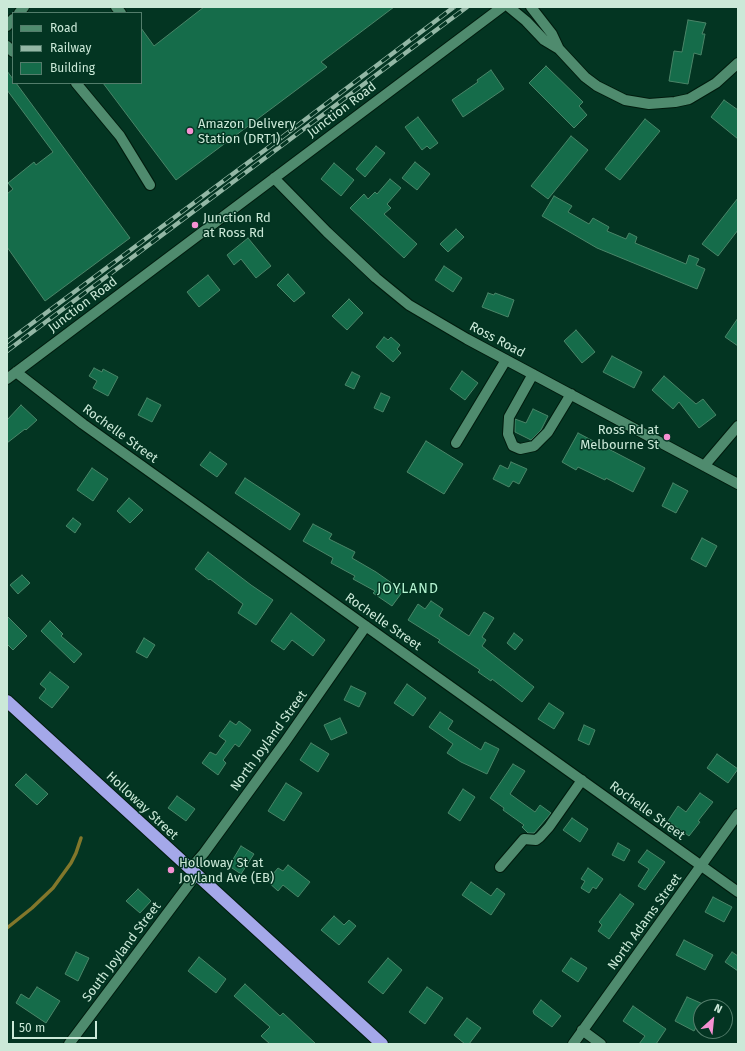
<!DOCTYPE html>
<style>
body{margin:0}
#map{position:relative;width:745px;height:1051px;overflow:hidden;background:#033522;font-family:"Fira Sans",sans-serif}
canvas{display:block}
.frame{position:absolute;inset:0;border:8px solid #cbe9d8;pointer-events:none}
.legend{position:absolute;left:12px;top:12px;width:130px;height:72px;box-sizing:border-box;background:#033522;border:1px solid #537d6b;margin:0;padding:5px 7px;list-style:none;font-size:12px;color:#cbe9d8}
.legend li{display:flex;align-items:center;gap:8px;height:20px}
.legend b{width:20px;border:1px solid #537d6b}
.north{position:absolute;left:693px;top:999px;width:40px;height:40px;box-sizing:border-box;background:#033522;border:1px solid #537d6b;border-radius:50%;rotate:27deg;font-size:11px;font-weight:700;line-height:16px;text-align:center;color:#cbe9d8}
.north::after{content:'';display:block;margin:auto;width:14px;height:18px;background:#f591d2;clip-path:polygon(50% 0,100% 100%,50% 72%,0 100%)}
.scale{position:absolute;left:12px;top:1021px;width:85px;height:18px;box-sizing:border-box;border:2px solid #cbe9d8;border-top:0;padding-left:5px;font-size:12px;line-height:14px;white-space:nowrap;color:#cbe9d8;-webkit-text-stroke:3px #033522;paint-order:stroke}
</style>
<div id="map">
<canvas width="745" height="1051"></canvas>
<div class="frame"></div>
<ul class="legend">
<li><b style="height:5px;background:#4f8b6e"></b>Road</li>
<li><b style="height:5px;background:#93b7a5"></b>Railway</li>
<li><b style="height:11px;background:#156c4a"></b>Building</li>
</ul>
<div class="north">N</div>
<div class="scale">50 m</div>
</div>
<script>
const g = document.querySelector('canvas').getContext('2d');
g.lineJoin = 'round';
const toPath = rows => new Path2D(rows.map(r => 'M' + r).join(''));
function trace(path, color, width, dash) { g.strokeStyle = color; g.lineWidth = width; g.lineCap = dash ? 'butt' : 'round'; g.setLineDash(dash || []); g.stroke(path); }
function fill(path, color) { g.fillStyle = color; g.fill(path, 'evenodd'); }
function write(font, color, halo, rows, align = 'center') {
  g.font = font + ' "Fira Sans",sans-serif'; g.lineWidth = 3; g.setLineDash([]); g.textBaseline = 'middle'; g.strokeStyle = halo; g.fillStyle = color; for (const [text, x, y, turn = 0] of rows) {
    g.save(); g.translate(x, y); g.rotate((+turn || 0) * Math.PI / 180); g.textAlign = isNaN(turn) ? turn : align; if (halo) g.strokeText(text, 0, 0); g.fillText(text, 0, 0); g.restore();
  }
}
trace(toPath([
 [7,928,32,908,53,888,71,863,76,853,81,838]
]), '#82772b', 3.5);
const building = toPath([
 [204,7,394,7,321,62,327,67,176,180,103,83,141,83,141,28,154,46,204,7],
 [688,20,706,23,702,34,705,34,701,55,694,53,688,84,669,81,674,51,682,52,688,20],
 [546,66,583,102,579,106,587,115,574,128,529,83,546,66],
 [491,70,504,89,463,117,452,100,478,82,477,80,491,70],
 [7,71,13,79,13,83,16,83,130,238,45,301,7,247,7,194,13,189,8,183,34,162,36,165,53,152,7,90,7,71],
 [724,100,738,110,738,139,711,117,724,100],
 [418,117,438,143,430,149,427,146,422,150,405,127,418,117],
 [645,119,660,131,620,180,605,169,645,119],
 [571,136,588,150,548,199,531,186,571,136],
 [376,146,385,153,365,177,356,169,376,146],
 [415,162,430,174,417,190,402,178,415,162],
 [334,163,354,180,341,196,321,179,334,163],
 [390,179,401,188,387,204,391,208,384,214,417,244,404,258,350,208,364,194,368,199,375,192,377,194,390,179],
 [554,196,572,206,568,212,589,224,593,218,609,227,607,231,626,239,629,233,637,237,635,243,686,264,689,255,699,259,696,265,705,269,697,289,597,248,542,216,554,196],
 [738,198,738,230,718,256,702,244,738,198],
 [456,229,464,237,448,252,440,244,456,229],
 [248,238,271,266,256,278,241,259,234,265,227,255,248,238],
 [444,266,462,278,453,292,435,280,444,266],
 [288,274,305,293,294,302,277,285,288,274],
 [208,275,220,290,199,307,187,292,208,275],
 [488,293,494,295,495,293,514,300,508,317,482,307,488,293],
 [349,299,363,313,347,330,332,316,349,299],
 [738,318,738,346,725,337,738,318],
 [576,330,595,352,582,363,564,341,576,330],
 [384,337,388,340,391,337,400,345,397,349,401,353,393,362,376,347,384,337],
 [612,356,642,372,634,388,603,372,612,356],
 [94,368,102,372,103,369,118,377,108,396,93,388,97,381,89,376,94,368],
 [462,371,478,383,465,400,450,389,462,371],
 [352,372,360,376,354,389,345,385,352,372],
 [664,376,696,404,703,399,716,415,699,428,679,402,673,409,652,390,664,376],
 [381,393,390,397,383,412,374,408,381,393],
 [147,398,161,405,152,422,138,415,147,398],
 [21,405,37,420,26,430,25,429,7,443,7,420,21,405],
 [533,409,548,416,541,430,531,440,515,432,515,419,526,423,533,409],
 [578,433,645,468,633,492,606,478,605,480,578,467,576,470,562,462,578,433],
 [426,441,463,464,444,494,407,472,426,441],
 [210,452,227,464,217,477,200,465,210,452],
 [511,462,527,469,519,484,513,481,509,487,493,479,500,465,508,469,511,462],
 [92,468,108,479,93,501,77,490,92,468],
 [245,478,300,514,290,530,235,493,245,478],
 [673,483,688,491,676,513,662,506,673,483],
 [129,498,143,510,130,523,117,511,129,498],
 [73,518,81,524,75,533,66,526,73,518],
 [313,524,332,534,329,539,355,552,352,558,376,572,403,591,392,606,373,593,375,591,353,579,355,576,331,563,333,558,303,541,313,524],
 [702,538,717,546,706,567,691,559,702,538],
 [208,552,251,585,273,600,256,625,238,613,243,604,210,579,209,580,195,569,208,552],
 [22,575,30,583,18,594,10,585,22,575],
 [431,601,443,609,439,616,469,636,484,612,494,618,482,637,486,640,482,646,534,687,522,702,492,679,491,681,478,672,480,670,438,642,440,640,408,620,418,604,425,609,431,601],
 [291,613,325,640,313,656,292,640,284,650,271,641,291,613],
 [7,616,27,636,13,650,7,644,7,616],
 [50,621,63,634,61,636,82,654,74,663,41,631,50,621],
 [514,633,523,640,515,650,507,643,514,633],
 [144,638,155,645,147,658,136,652,144,638],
 [50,672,69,687,52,708,39,698,46,689,40,684,50,672],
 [407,684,426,698,413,716,394,703,407,684],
 [351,686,366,693,359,707,344,700,351,686],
 [549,703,564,713,554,729,538,719,549,703],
 [440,712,453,721,448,729,481,750,485,742,499,749,487,774,461,762,447,753,453,744,429,727,440,712],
 [340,718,347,733,331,740,324,725,340,718],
 [230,721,236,725,239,721,251,730,239,747,235,744,223,760,226,763,218,775,202,763,210,752,216,755,226,741,219,736,230,721],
 [584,725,595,730,589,745,578,740,584,725],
 [311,743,329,754,318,772,300,760,311,743],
 [717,754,738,769,728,783,707,768,717,754],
 [513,764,525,771,510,794,535,812,540,805,551,813,534,833,528,833,522,827,524,825,503,810,504,808,490,798,513,764],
 [26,774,48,794,37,805,15,785,26,774],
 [286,783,302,793,284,821,268,811,286,783],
 [463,789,475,797,460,821,448,813,463,789],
 [700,793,713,802,698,821,700,822,689,836,668,821,678,806,686,812,700,793],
 [177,796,195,809,186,821,168,808,177,796],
 [572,818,588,829,580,842,563,830,572,818],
 [618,843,630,850,624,861,612,855,618,843],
 [241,846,254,854,241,874,229,866,241,846],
 [647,850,665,862,645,890,638,886,649,869,638,862,647,850],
 [288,865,310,882,298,897,283,885,278,891,267,881,278,868,283,871,288,865],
 [588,868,603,879,596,889,593,887,589,893,581,888,585,881,581,879,588,868],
 [471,882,491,896,497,888,505,894,491,915,462,895,471,882],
 [138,889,151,901,140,913,126,901,138,889],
 [620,894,634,904,609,939,598,931,602,925,599,922,620,894],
 [713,897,732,907,724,922,705,912,713,897],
 [334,916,344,925,349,920,356,926,339,945,321,930,334,916],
 [684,940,713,955,705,970,676,955,684,940],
 [76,952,89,958,78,981,65,974,76,952],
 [732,952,738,956,738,971,725,962,732,952],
 [199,957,226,979,216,993,188,971,199,957],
 [388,958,402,970,383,994,368,982,388,958],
 [571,958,587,968,578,982,562,971,571,958],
 [245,984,280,1016,283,1013,316,1044,270,1044,261,1036,270,1027,234,996,245,984],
 [37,987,60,1001,46,1023,16,1003,21,994,29,999,37,987],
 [427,987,443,998,425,1024,409,1012,427,987],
 [687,997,703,1004,701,1007,701,1018,694,1031,675,1021,687,997],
 [541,1000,561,1016,552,1027,534,1014,533,1011,541,1000],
 [633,1006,666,1029,656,1044,639,1044,645,1036,623,1021,633,1006],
 [467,1018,481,1028,469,1044,465,1044,454,1035,467,1018]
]);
fill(building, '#156c4a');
trace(building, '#4a8568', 1);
const minor = toPath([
 [116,7,121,13],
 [509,7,526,21,544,40,559,49,585,77,597,86,625,100,649,104,675,102,689,99,716,83,738,63],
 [531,7,552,34,559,49],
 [19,13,24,7],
 [7,26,13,19],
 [7,46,13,52],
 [76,83,120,136,150,185],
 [274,178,327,232,376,278,409,305,467,339,738,484],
 [16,372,83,424,738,892],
 [533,374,509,417,508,434,513,446,520,449,534,446,548,432,571,394],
 [7,379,502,7],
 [456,443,506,360],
 [704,466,738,426],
 [500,867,524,839,536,840,540,837,549,827,582,780],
 [190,869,204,853,285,742,366,626],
 [582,1030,601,1044],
 [69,1044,196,875],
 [573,1044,738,814]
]);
const highway = toPath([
 [7,701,382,1044]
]);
trace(minor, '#001b0d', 12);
trace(highway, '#001b0d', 14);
trace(minor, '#4f8b6e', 10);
trace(highway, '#a4a8e9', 12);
const rail = toPath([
 [7,342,269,147,454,7],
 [7,351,467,7]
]);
trace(rail, '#93b7a5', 4.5);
trace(rail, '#033522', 3, [9]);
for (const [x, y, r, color] of [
 [190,131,4,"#f591d2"],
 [195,225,4,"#f591d2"],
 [667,437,4,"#f591d2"],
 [171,870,4,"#f591d2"]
]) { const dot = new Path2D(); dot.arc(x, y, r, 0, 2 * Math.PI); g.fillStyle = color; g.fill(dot); trace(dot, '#033522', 1.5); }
write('13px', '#cbe9d8', '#033522', [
 ["Junction Road",342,110,-37],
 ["Junction Road",83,305,-37],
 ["Ross Road",497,340,28],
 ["Rochelle Street",120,434,36],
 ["Rochelle Street",383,622,35],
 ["North Joyland Street",269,741,-54],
 ["Holloway Street",142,806,43],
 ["Rochelle Street",647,811,36],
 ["North Adams Street",645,922,-54],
 ["South Joyland Street",122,952,-53]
]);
write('13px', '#cbe9d8', '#033522', [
 ["Amazon Delivery",198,124],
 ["Station (DRT1)",198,139],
 ["Junction Rd",203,218],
 ["at Ross Rd",203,233],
 ["Ross Rd at",659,430,"right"],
 ["Melbourne St",659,445,"right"],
 ["Holloway St at",179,863],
 ["Joyland Ave (EB)",179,878]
], 'left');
g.letterSpacing = '1px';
write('14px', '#b5f4d2', '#033522', [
 ["JOYLAND",408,589]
]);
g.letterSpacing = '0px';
</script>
